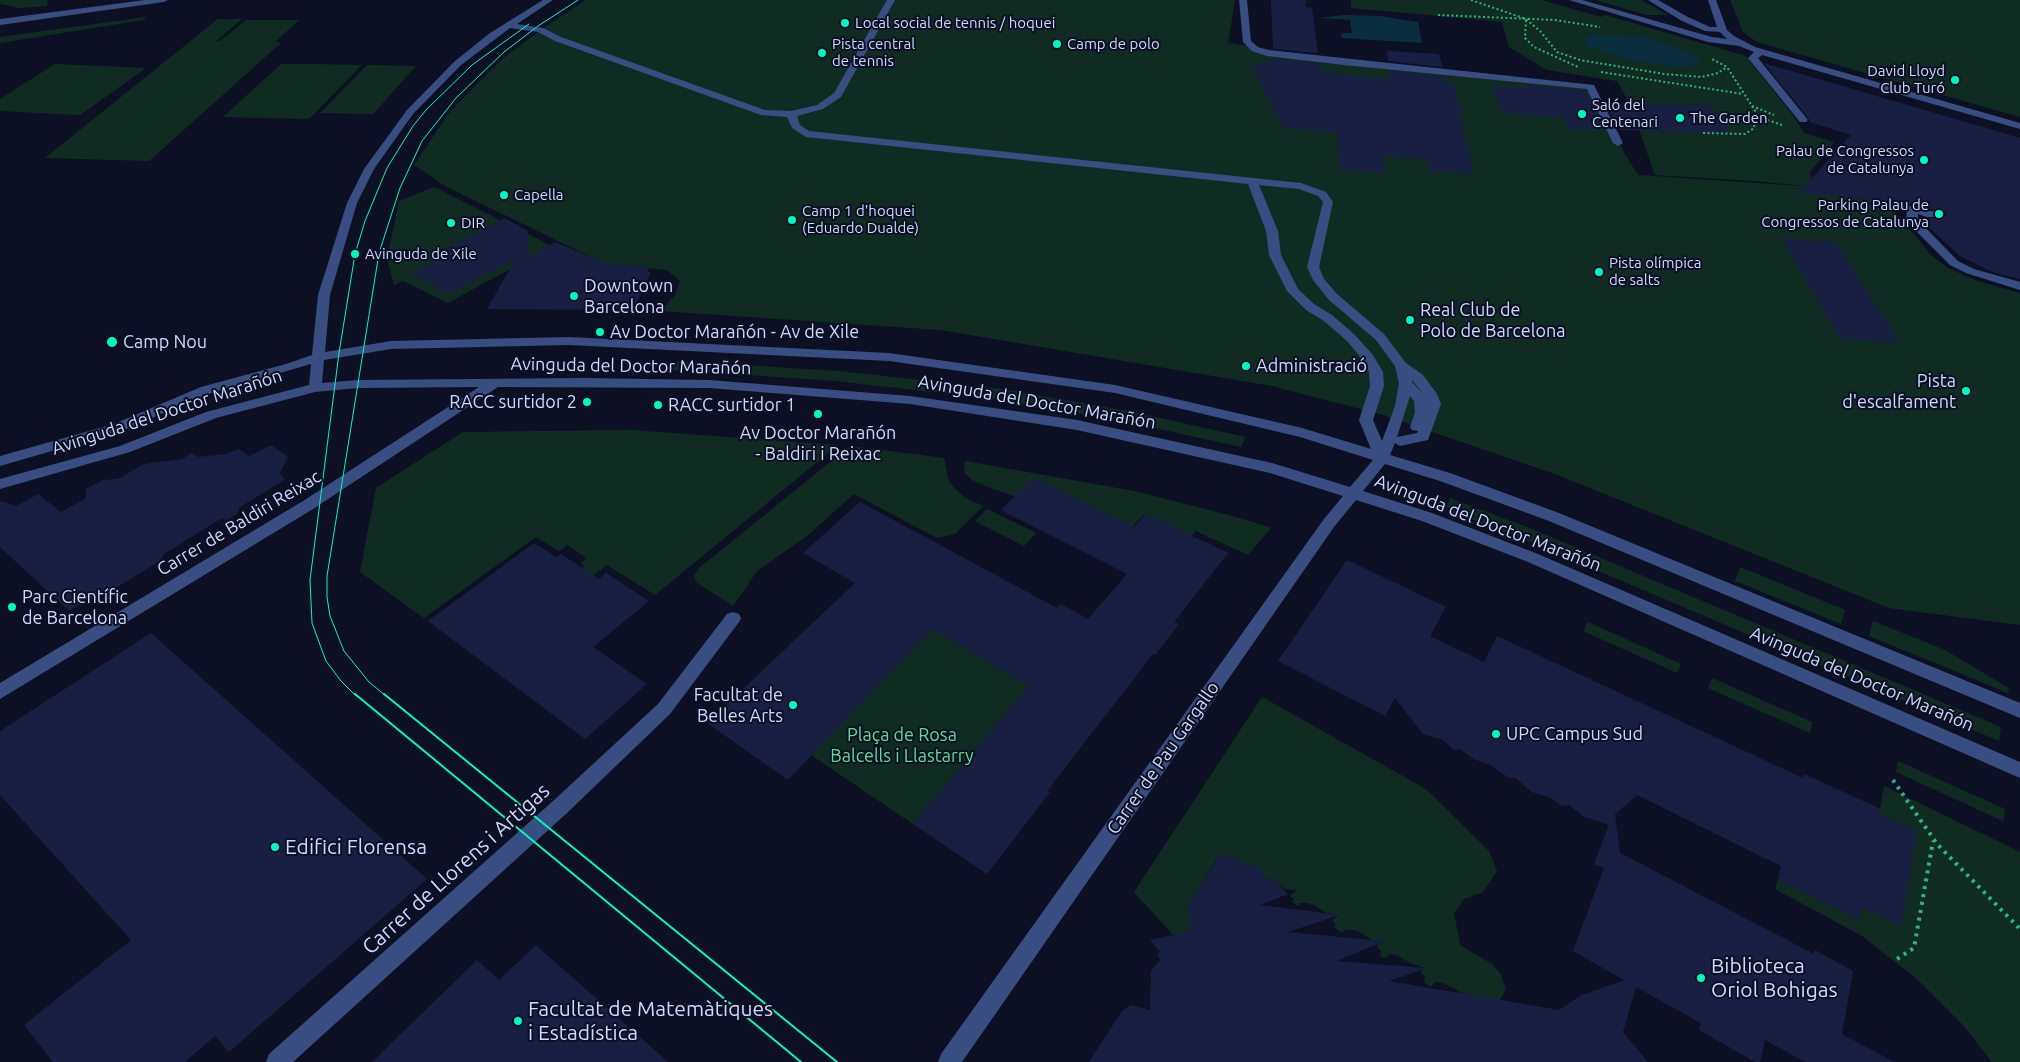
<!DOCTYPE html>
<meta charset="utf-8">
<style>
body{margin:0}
canvas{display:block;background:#0d1022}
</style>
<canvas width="2020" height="1062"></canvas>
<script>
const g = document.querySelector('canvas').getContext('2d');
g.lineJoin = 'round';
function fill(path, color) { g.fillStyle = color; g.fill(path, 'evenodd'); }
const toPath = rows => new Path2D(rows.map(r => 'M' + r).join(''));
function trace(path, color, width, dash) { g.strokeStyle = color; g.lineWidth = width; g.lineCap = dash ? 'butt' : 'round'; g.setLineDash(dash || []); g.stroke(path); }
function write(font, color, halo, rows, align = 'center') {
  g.font = font + ' Ubuntu,sans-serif'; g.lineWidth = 4; g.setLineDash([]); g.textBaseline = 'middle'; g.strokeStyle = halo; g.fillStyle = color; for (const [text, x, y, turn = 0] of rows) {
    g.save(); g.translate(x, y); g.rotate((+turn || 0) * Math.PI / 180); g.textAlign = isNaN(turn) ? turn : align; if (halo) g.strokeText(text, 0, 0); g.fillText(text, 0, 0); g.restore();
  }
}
fill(toPath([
 [0,0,47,0,48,6,19,8,0,4],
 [586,0,1235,0,1228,43,1344,61,1594,86,1624,153,1638,175,1815,187,1755,181,1655,175,1630,104,1617,81,1547,70,1509,47,1502,22,1351,8,1351,0,1541,0,1601,17,1605,15,1746,56,1795,118,1804,133,1834,142,1809,173,1819,187,1846,189,1852,198,1885,200,1932,256,1948,268,1977,281,2020,293,2020,625,1889,608,1555,474,1380,414,1272,386,941,330,661,311,675,295,680,281,667,270,603,263,445,186,414,165,449,113,478,83,506,56,545,27],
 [1595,0,1641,0,1668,15,1647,15],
 [1730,0,2020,0,2020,117,1757,42,1743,32],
 [146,17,144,20,0,43,0,37],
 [218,19,242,19,216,41,220,41,246,20,299,20,275,42,282,42,149,161,45,158],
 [55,64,146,68,80,115,0,111,0,99],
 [281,64,309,64,362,65,309,119,223,117],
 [367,65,416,66,373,114,320,113],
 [434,187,552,246,448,303,403,281,394,285,387,259,399,201],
 [677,361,838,371,1002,389,1133,412,1245,437,1241,447,1128,422,994,399,836,381,673,370],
 [631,430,838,445,655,595,607,565,592,576,580,569,584,566,580,563,587,558,567,545,559,551,536,537,424,618,360,572,376,488,463,432],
 [850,446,944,458,948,479,954,488,964,497,983,506,955,534,937,538,854,494,807,536,757,571,733,606,696,582,694,576,699,568],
 [965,461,1134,491,1240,518,1271,528,1248,555,1196,531,1190,538,1143,515,1129,531,1029,502,981,484,972,480,964,472],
 [1450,498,1532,529,2001,727,1999,741,1528,541,1446,509],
 [987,509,1036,533,1024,546,975,521],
 [1740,567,1845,610,1841,624,1735,581],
 [1873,621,1945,650,2009,688,2008,693,1869,636],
 [1588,622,1681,664,1677,673,1583,631],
 [932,628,1029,686,913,824,811,755],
 [1712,678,1812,722,1810,733,1708,688],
 [1262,697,1426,789,1489,851,1497,871,1483,892,1464,899,1454,913,1460,945,1492,964,1501,975,1506,989,1494,1010,1443,983,1435,982,1431,987,1424,982,1425,977,1421,973,1422,970,1427,968,1412,964,1397,955,1390,954,1385,958,1380,956,1381,951,1377,948,1378,944,1383,941,1372,940,1358,931,1345,929,1342,933,1334,927,1336,924,1332,920,1339,915,1326,913,1314,905,1307,903,1300,903,1298,906,1292,902,1294,899,1290,896,1297,890,1285,889,1271,879,1260,879,1258,866,1247,865,1234,857,1222,855,1217,858,1188,907,1189,914,1197,933,1173,935,1134,892],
 [1898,761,2005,809,2003,821,1896,772],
 [1884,786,2020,852,2020,1062,1992,1062,1963,1025,1918,980,1862,936,1775,889,1778,879,1859,919,1862,907,1916,832,1879,815]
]), '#102c22');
fill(toPath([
 [1344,15,1380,16,1418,22,1422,43,1342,38,1341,33,1352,33,1350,20,1320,18],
 [1593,35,1649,38,1701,59,1697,64,1682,67,1631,60,1592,48,1580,43,1587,44,1588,38,1581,37]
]), '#092f3f');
fill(toPath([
 [1271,0,1306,0,1305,7,1312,8,1318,53,1273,49],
 [1387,51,1439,54,1442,67,1388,61],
 [1274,59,1319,64,1319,70,1345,75,1390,79,1389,71,1445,77,1446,84,1454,84,1473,174,1430,171,1426,159,1383,155,1385,173,1340,169,1337,132,1284,128,1252,67],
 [1764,63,2020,138,2020,279,1992,272,1960,256,1922,221,1924,218,1943,218,1947,214,1943,210,1928,209,1913,203,1906,206,1905,209,1873,206,1869,199,1799,193,1851,135,1810,122,1809,119],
 [1528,85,1586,91,1605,130,1569,129,1564,117,1502,113,1492,86,1529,88],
 [1605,103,1710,105,1732,132,1619,130],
 [505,218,528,231,529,258,555,242,602,262,649,268,648,272,651,272,633,310,487,309,516,258,449,294,413,273,445,256,438,253],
 [1782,238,1836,243,1900,343,1840,338],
 [271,445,288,457,280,473,284,480,240,507,237,514,226,521,222,518,164,554,160,561,91,603,88,600,69,611,0,547,0,501,16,506,38,494,61,512,86,498,86,489,103,480,118,479,144,464,182,459,192,453,198,457,225,454,239,449,249,456],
 [1034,478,1134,527,1146,514,1228,553,1174,622,1179,624,1155,655,1153,654,1047,791,1050,792,987,874,913,824,1029,686,932,628,788,780,707,723,855,583,803,553,860,502,1057,608,1061,604,1088,619,1127,574,1001,510],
 [534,543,556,557,561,554,599,579,606,573,649,601,593,647,647,684,585,739,428,621],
 [1347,560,1446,607,1430,636,1484,662,1497,636,1803,778,1804,774,1881,809,1879,815,1917,832,1901,926,1862,907,1859,919,1778,879,1781,866,1637,795,1615,814,1620,853,1814,954,1815,950,1853,971,1842,1034,1894,1062,1805,1062,1765,1040,1760,1062,1755,1062,1699,1030,1701,1023,1636,987,1623,1032,1648,1062,1089,1062,1122,1011,1131,1005,1150,1010,1151,971,1161,959,1157,955,1160,952,1150,940,1190,931,1188,907,1220,854,1234,857,1247,865,1258,866,1265,878,1275,881,1288,894,1260,905,1340,915,1288,932,1384,941,1337,961,1427,968,1389,981,1559,1010,1580,996,1624,980,1573,951,1604,868,1594,864,1609,825,1583,816,1569,805,1562,806,1551,798,1532,792,1514,777,1509,778,1492,766,1474,759,1460,749,1454,750,1443,740,1423,734,1395,698,1385,716,1278,661],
 [151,633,427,879,229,1052,215,1036,185,1062,53,1062,24,1025,131,940,0,795,0,731],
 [536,945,668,1062,372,1062,477,960,499,980]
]), '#191e43');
trace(toPath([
 [1471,0,1526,19,1541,32,1557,52,1580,60,1664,74,1702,77,1718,73,1727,67],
 [1438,15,1555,20,1600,27],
 [1526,20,1525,38,1534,47,1578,67],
 [1601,72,1743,94],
 [1752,106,1774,115],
 [1759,117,1782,125],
 [1703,133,1745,134,1754,128,1755,121,1759,117,1727,67,1712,59]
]), '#2db480', 2, [2, 2.5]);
trace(toPath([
 [1893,780,1937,844,2020,929],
 [1897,959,1914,948,1933,841]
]), '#2db480', 4, [3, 5]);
fill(toPath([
 [145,0,168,0,164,2,0,25,0,19,145,0],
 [543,0,553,0,517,24,543,28,561,37,765,110,791,111,817,105,834,93,887,0,895,0,841,97,823,109,797,116,800,125,809,131,1301,183,1326,192,1333,202,1319,267,1324,279,1337,294,1384,334,1406,363,1423,375,1437,394,1441,404,1428,440,1400,446,1395,443,1390,455,1450,473,1559,513,2020,703,2020,718,1549,521,1440,481,1385,464,1363,491,1432,513,1538,554,2020,762,2020,778,1528,562,1422,521,1356,500,1334,527,962,1062,938,1062,941,1054,1324,519,1343,496,1270,473,1077,430,910,404,709,388,498,387,313,509,0,699,0,683,303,501,479,387,358,388,315,392,216,418,130,452,0,489,0,479,120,446,206,412,309,385,311,364,211,393,124,430,0,466,0,456,114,424,201,387,286,364,312,355,318,295,347,203,364,169,407,110,455,61,490,33,543,0],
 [510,28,538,32,555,41,761,115,787,117,792,128,806,137,1248,184,1266,231,1269,255,1287,291,1306,310,1324,321,1347,341,1363,360,1369,372,1370,386,1359,420,1371,449,1302,428,1115,385,889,353,569,337,391,341,325,352,330,295,357,203,374,169,413,114,461,65,510,28],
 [1259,185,1299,189,1318,196,1323,202,1307,267,1313,280,1329,300,1376,340,1395,366,1399,383,1395,406,1382,441,1373,420,1384,386,1383,372,1373,355,1355,335,1332,315,1314,304,1298,289,1281,255,1278,231,1259,185],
 [569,345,889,361,1115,393,1300,437,1373,460,1350,487,1272,463,1077,420,910,396,709,380,584,378,358,380,322,383,324,360,391,349,569,345],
 [1412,380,1413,381,1423,394,1412,382,1412,380],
 [1410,396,1414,401,1415,412,1410,427,1412,430,1418,431,1417,433,1397,437,1410,396],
 [1239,0,1247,0,1251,41,1258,47,1268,50,1594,85,1623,143,1618,146,1613,143,1587,89,1344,65,1267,56,1252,51,1243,42,1239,0],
 [1569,0,1582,0,1712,37,1727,39,1720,32,1705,31,1682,21,1648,0,1658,0,1688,17,1710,27,1717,27,1708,0,1716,0,1727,30,1734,36,1755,47,2020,123,2020,129,1762,55,1758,58,1808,120,1806,122,1800,122,1748,58,1754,52,1739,46,1708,42,1569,0],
 [1912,205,1928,211,1943,212,1945,214,1943,216,1939,217,1927,217,1918,214,1918,220,1958,261,1974,269,2020,282,2020,290,1966,273,1950,265,1906,221,1907,208,1912,205],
 [733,612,739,614,741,618,739,622,670,714,567,813,293,1062,266,1062,269,1054,553,801,658,704,727,614,733,612]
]), '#384d81');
trace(toPath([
 [356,696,341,681,326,661,312,623,310,580,339,353,355,254,365,221,387,168,413,126,426,110,472,65,529,24],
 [386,696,369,682,344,651,330,616,327,597,327,576,379,253,400,188,422,141,456,98,504,52,538,26,578,0]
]), '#00f9c0', 1);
trace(toPath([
 [355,694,801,1062],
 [384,694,837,1062]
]), '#00f9c0', 2);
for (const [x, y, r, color] of [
 [845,23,5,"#00f9c0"],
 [1057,44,5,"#00f9c0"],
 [822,53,5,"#00f9c0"],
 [1955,80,5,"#00f9c0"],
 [1582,114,5,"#00f9c0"],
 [1680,118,5,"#00f9c0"],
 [1924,160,5,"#00f9c0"],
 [504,195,5,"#00f9c0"],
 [1939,214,5,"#00f9c0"],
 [792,220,5,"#00f9c0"],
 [451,223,5,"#00f9c0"],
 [355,254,5,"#00f9c0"],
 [1599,272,5,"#00f9c0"],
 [574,296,5,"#00f9c0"],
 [1410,320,5,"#00f9c0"],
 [600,332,5,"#00f9c0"],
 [112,342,6,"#00f9c0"],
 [1246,366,5,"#00f9c0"],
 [1966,391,5,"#00f9c0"],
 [587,402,5,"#00f9c0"],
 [658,405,5,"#00f9c0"],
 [818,414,5,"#00f9c0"],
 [12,607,5,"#00f9c0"],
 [793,705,5,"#00f9c0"],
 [1496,734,5,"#00f9c0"],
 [275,847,5,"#00f9c0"],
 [1701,978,5,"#00f9c0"],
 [518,1021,5,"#00f9c0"]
]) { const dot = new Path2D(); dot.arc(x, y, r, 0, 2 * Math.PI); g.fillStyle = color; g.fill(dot); trace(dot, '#0d1022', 2); }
write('15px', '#ced9ff', '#0d1022', [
 ["Local social de tennis / hoquei",855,23],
 ["Pista central",832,44],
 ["de tennis",832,61],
 ["Camp de polo",1067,44],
 ["David Lloyd",1945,71,"right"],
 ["Club Turó",1945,88,"right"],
 ["Saló del",1592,105],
 ["Centenari",1592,122],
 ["The Garden",1690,118],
 ["Palau de Congressos",1914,151,"right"],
 ["de Catalunya",1914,168,"right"],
 ["Capella",514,195],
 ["Parking Palau de",1929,205,"right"],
 ["Congressos de Catalunya",1929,222,"right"],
 ["Camp 1 d'hoquei",802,211],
 ["(Eduardo Dualde)",802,228],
 ["DIR",461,223],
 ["Avinguda de Xile",365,254],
 ["Pista olímpica",1609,263],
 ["de salts",1609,280]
], 'left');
write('18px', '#ced9ff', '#0d1022', [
 ["Downtown",584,286],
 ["Barcelona",584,307],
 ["Real Club de",1420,310],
 ["Polo de Barcelona",1420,331],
 ["Av Doctor Marañón - Av de Xile",610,332],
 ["Camp Nou",123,342],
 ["Administració",1256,366],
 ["Pista",1956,381,"right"],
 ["d'escalfament",1956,402,"right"],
 ["RACC surtidor 2",577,402,"right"],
 ["RACC surtidor 1",668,405],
 ["Av Doctor Marañón",818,433,"center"],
 ["- Baldiri i Reixac",818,454,"center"],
 ["Parc Científic",22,597],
 ["de Barcelona",22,618],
 ["Facultat de",783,695,"right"],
 ["Belles Arts",783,716,"right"],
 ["UPC Campus Sud",1506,734]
], 'left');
write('18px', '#ced9ff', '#0d1022', [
 ["Avinguda del Doctor Marañón",631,366,1],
 ["Avinguda del Doctor Marañón",1037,402,10],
 ["Avinguda del Doctor Marañón",167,412,-18],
 ["Carrer de Baldiri Reixac",239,523,-31],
 ["Avinguda del Doctor Marañón",1488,523,21],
 ["Avinguda del Doctor Marañón",1862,679,23],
 ["Carrer de Pau Gargallo",1163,758,-55]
]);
write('18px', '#59e092', '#0d1022', [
 ["Plaça de Rosa",902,735],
 ["Balcells i Llastarry",902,756]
]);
write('21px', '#ced9ff', '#0d1022', [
 ["Edifici Florensa",285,847],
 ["Biblioteca",1711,966],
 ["Oriol Bohigas",1711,990],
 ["Facultat de Matemàtiques",528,1009],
 ["i Estadística",528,1033]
], 'left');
write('21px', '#ced9ff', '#0d1022', [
 ["Carrer de Llorens i Artigas",456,869,-42]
]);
</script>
